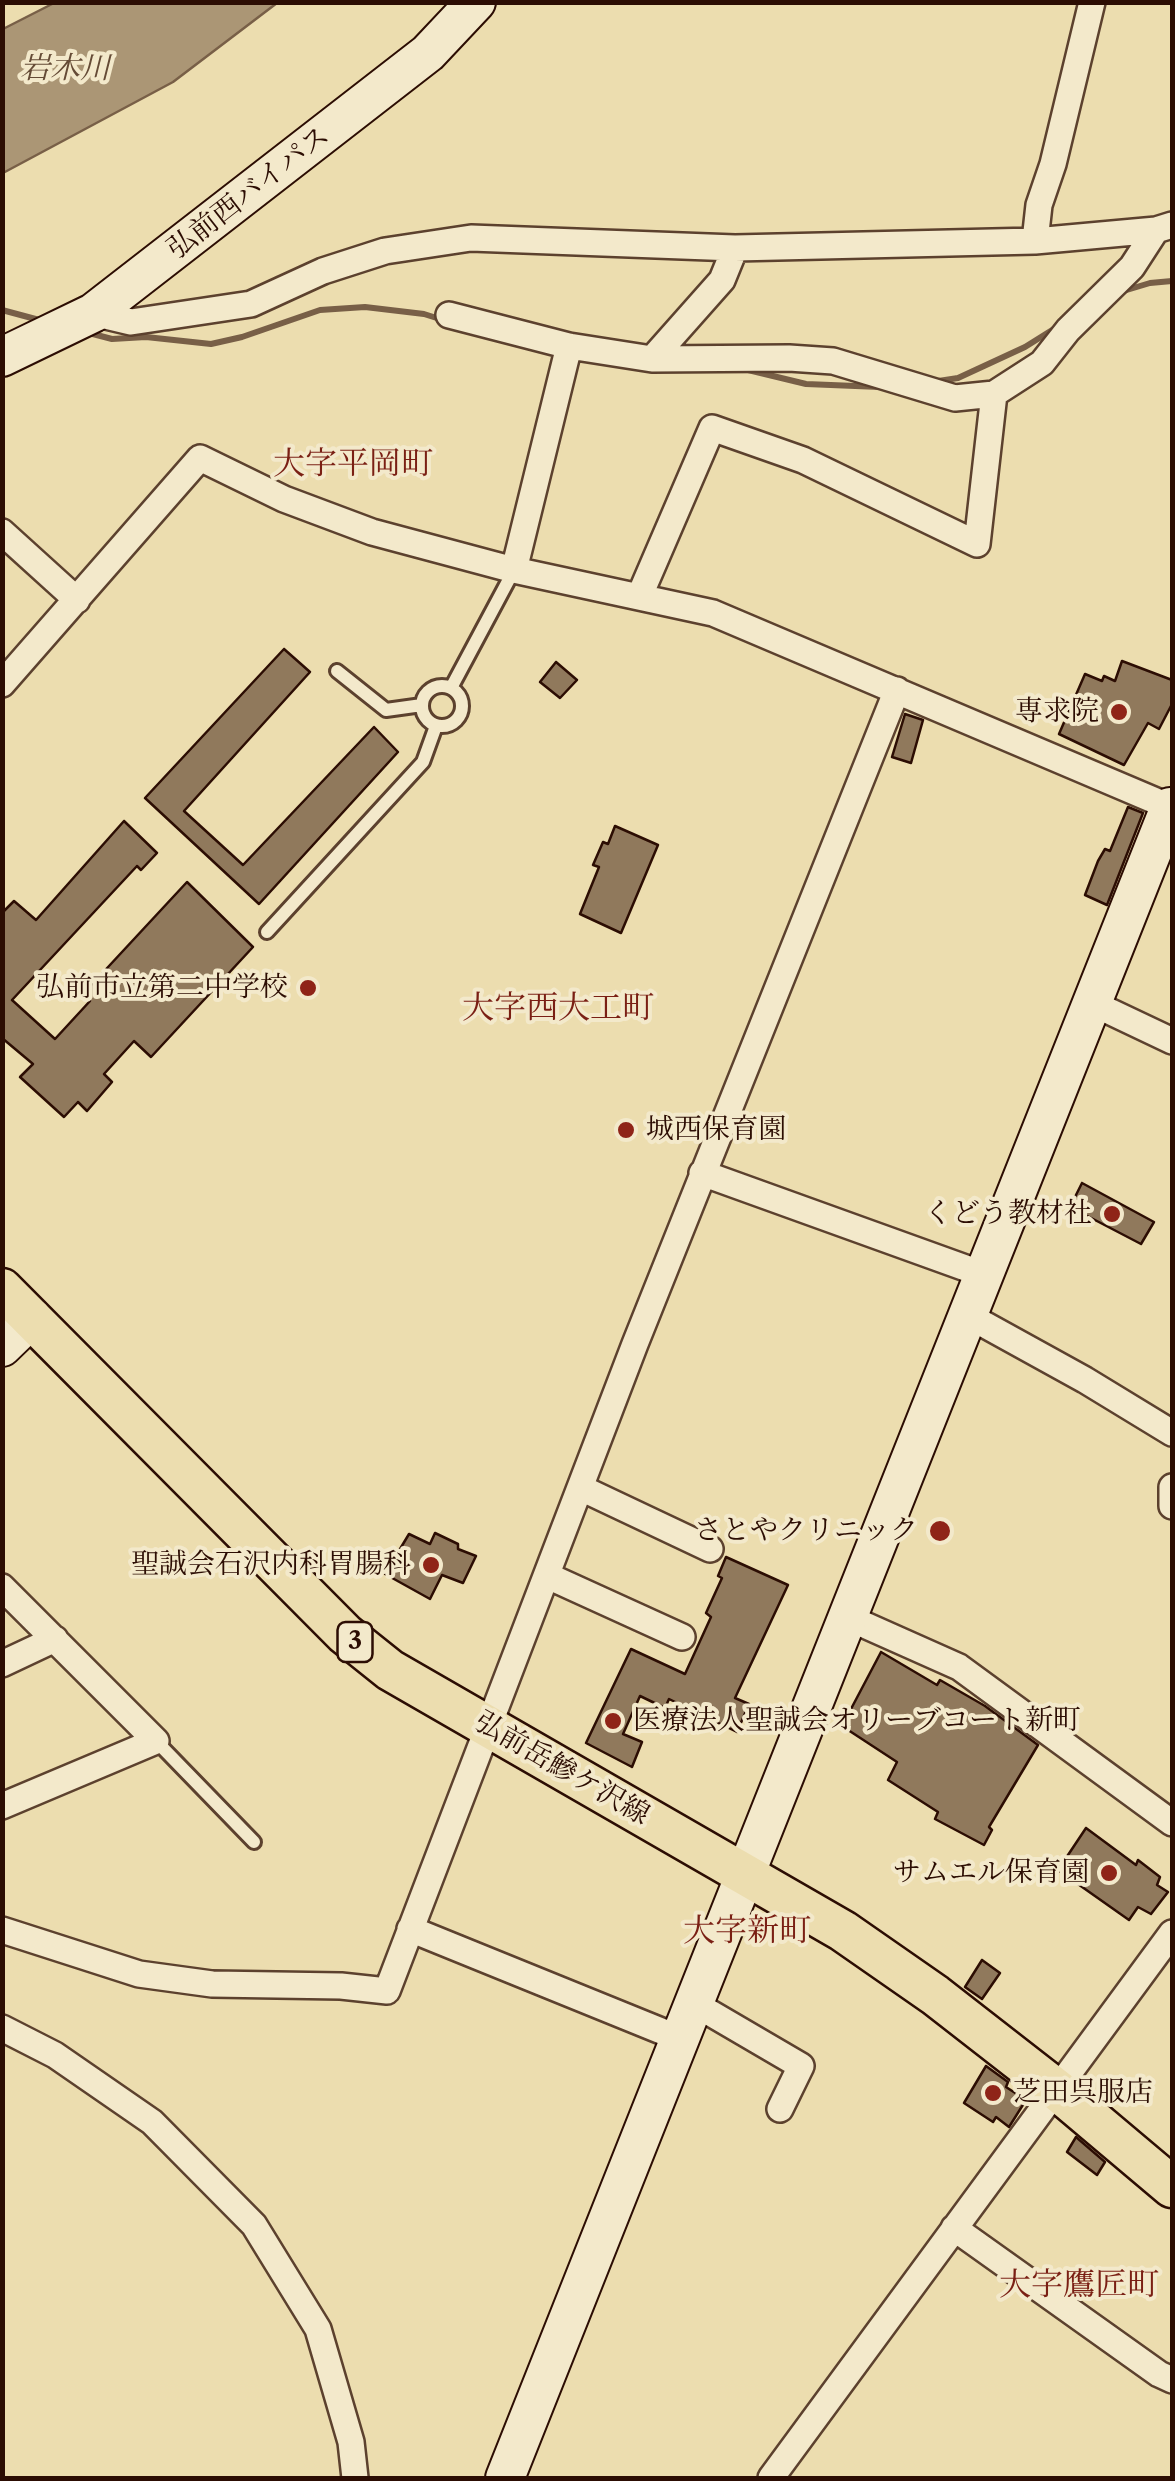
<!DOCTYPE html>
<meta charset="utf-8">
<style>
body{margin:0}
#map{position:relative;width:1175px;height:2481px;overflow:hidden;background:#ecddaf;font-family:"Libre Caslon Text",serif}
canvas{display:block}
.frame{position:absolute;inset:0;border:5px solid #2c0d03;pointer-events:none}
</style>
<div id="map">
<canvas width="1175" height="2481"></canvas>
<div class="frame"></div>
</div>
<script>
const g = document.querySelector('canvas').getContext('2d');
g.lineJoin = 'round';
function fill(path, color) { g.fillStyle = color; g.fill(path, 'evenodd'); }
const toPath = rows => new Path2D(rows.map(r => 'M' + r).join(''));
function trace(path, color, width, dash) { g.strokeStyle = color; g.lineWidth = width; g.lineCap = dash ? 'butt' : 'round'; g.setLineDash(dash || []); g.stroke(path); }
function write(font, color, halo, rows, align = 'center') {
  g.font = font + ' "Libre Caslon Text","Noto Serif JP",serif'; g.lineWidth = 8; g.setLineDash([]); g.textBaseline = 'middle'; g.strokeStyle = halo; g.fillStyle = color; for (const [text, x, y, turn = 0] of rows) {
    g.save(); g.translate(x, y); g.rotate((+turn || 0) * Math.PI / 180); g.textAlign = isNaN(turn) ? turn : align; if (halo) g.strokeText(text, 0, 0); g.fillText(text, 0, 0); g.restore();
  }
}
const water = toPath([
 [54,3,54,2,277,3,173,82,3,173,3,29,54,3]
]);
fill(water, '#ab9675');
trace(water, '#785f47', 2.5);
trace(toPath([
 [1120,292,1150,283,1172,281],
 [2,310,43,321],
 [89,333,112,339,146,337,211,344,242,337,320,310,365,307,424,314,443,320],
 [744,369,806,384,880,387],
 [932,382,958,378,1025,347,1057,327]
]), '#785f47', 6);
const building = toPath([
 [284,649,310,672,184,811,243,865,374,727,398,752,259,904,145,798,284,649],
 [1122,661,1172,680,1172,704,1159,729,1148,723,1124,765,1059,734,1085,674,1102,681,1104,676,1115,681,1122,661],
 [556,662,577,680,560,698,540,682,556,662],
 [905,714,923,720,911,763,892,757,905,714],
 [1128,807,1143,813,1107,905,1085,895,1098,861,1105,849,1110,851,1128,807],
 [124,821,157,853,141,870,137,866,12,1000,55,1039,90,1001,83,994,187,882,253,947,151,1057,134,1041,104,1074,112,1082,87,1111,78,1102,64,1117,20,1077,33,1064,2,1038,2,913,14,901,36,920,124,821],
 [615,826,658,845,621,933,580,914,599,867,593,865,603,842,608,844,615,826],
 [1082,1183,1154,1222,1141,1244,1070,1207,1082,1183],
 [435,1533,458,1544,458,1549,476,1556,463,1583,442,1575,430,1599,385,1574,409,1534,430,1544,435,1533],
 [726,1557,788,1585,735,1698,749,1704,737,1732,669,1699,665,1708,640,1696,623,1734,642,1742,632,1767,586,1743,631,1649,685,1674,711,1617,706,1613,722,1578,718,1576,726,1557],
 [881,1652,937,1685,940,1680,985,1706,1038,1745,989,1827,992,1830,984,1845,935,1819,938,1812,888,1780,897,1762,842,1726,881,1652],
 [1086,1828,1136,1865,1138,1860,1160,1877,1157,1885,1168,1892,1151,1914,1138,1907,1129,1920,1058,1870,1086,1828],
 [982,1960,1000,1973,982,1999,965,1987,982,1960],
 [986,2066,1008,2082,1006,2087,1026,2100,1009,2127,996,2117,993,2122,964,2103,986,2066],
 [1076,2137,1105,2162,1097,2175,1067,2152,1076,2137]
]);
fill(building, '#90795c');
trace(building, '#2c0d03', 2.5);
const lane = toPath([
 [337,671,386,710,422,705],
 '422 706a20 20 0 1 1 40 0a20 20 0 1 1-40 0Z',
 [451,688,514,570],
 [267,932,423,762,436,726],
 [156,1741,254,1842]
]);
const street = toPath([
 [1035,241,1039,205,1053,164,1092,2],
 [93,313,131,322,251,304,323,271,385,251,471,238,735,248,1035,241,1156,230,1172,225],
 [449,315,569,346,652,359,789,358,833,361,955,398,994,394,1042,363,1068,330,1132,267,1156,230],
 [652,359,722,280,735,248],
 [2,532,77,600],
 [514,570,569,346],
 [640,595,712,428,803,460,977,544,994,394],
 [2,684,200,458,284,499,372,532,514,570,713,613,1170,807],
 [1092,1003,1172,1041],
 [702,1173,985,1275],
 [969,1316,1085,1380,1172,1433],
 [1172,1487,1172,1506],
 [581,1488,710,1549],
 [548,1576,682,1637],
 [2,1587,156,1741,2,1806],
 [849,1618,959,1667,1172,1823],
 [2,1664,55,1639],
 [410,1929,681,2039],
 [2,1930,139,1974,212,1984,341,1986,387,1991,635,1344,897,690],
 [695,2004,801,2066,780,2109],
 [2,2028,55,2055,152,2122,254,2225,318,2329,351,2442,355,2478],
 [954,2228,1159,2374,1172,2380],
 [771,2478,1172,1933]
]);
const secondary = toPath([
 [2,357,93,313,428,53,476,2],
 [2,1347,32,1318],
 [505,2478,1170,807,1172,809]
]);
const primary = toPath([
 [2,1289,345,1634,390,1670,843,1931,935,1995,1057,2090,1172,2187]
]);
trace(lane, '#5c412e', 18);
trace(street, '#5c412e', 30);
trace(secondary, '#2c0d03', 42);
trace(primary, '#2c0d03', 45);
trace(lane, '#f3e9cb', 12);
trace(street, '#f3e9cb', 25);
trace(secondary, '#f3e9cb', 38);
trace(primary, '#ecddaf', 40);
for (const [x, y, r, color] of [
 [1119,712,10,"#8f2418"],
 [308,988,10,"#8f2418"],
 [626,1130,10,"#8f2418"],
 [1112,1214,10,"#8f2418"],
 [940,1531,12,"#8f2418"],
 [431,1565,10,"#8f2418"],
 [613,1721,10,"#8f2418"],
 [1109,1873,10,"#8f2418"],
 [993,2093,10,"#8f2418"]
]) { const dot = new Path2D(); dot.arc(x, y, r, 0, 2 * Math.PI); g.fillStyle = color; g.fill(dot); trace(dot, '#f3e9cb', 4); }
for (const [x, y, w] of [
 [355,1642,35]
]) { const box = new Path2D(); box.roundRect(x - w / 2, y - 20, w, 40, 8); g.fillStyle = '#f3e9cb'; g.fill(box); trace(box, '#2c0d03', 2.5); }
write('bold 25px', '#2c0d03', null, [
 ["3",355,1642]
]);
write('28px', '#2c0d03', '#f3e9cb', [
 ["弘前西バイパス",249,193,-38],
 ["弘前岳鰺ケ沢線",562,1769,30]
]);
write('28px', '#2c0d03', '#f3e9cb', [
 ["専求院",1099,712],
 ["弘前市立第二中学校",288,988],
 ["城西保育園",646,1130,"left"],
 ["くどう教材社",1092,1214],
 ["さとやクリニック",918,1531],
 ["聖誠会石沢内科胃腸科",411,1565],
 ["医療法人聖誠会オリーブコート新町",633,1721,"left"],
 ["サムエル保育園",1089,1873],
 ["芝田呉服店",1013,2093,"left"]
], 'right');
write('italic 30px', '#654b36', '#f3e9cb', [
 ["岩木川",65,69]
]);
write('32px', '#7a1f14', '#f3e9cb', [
 ["大字平岡町",353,465],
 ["大字西大工町",558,1009],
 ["大字新町",747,1932],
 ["大字鷹匠町",1079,2286]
]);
</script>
